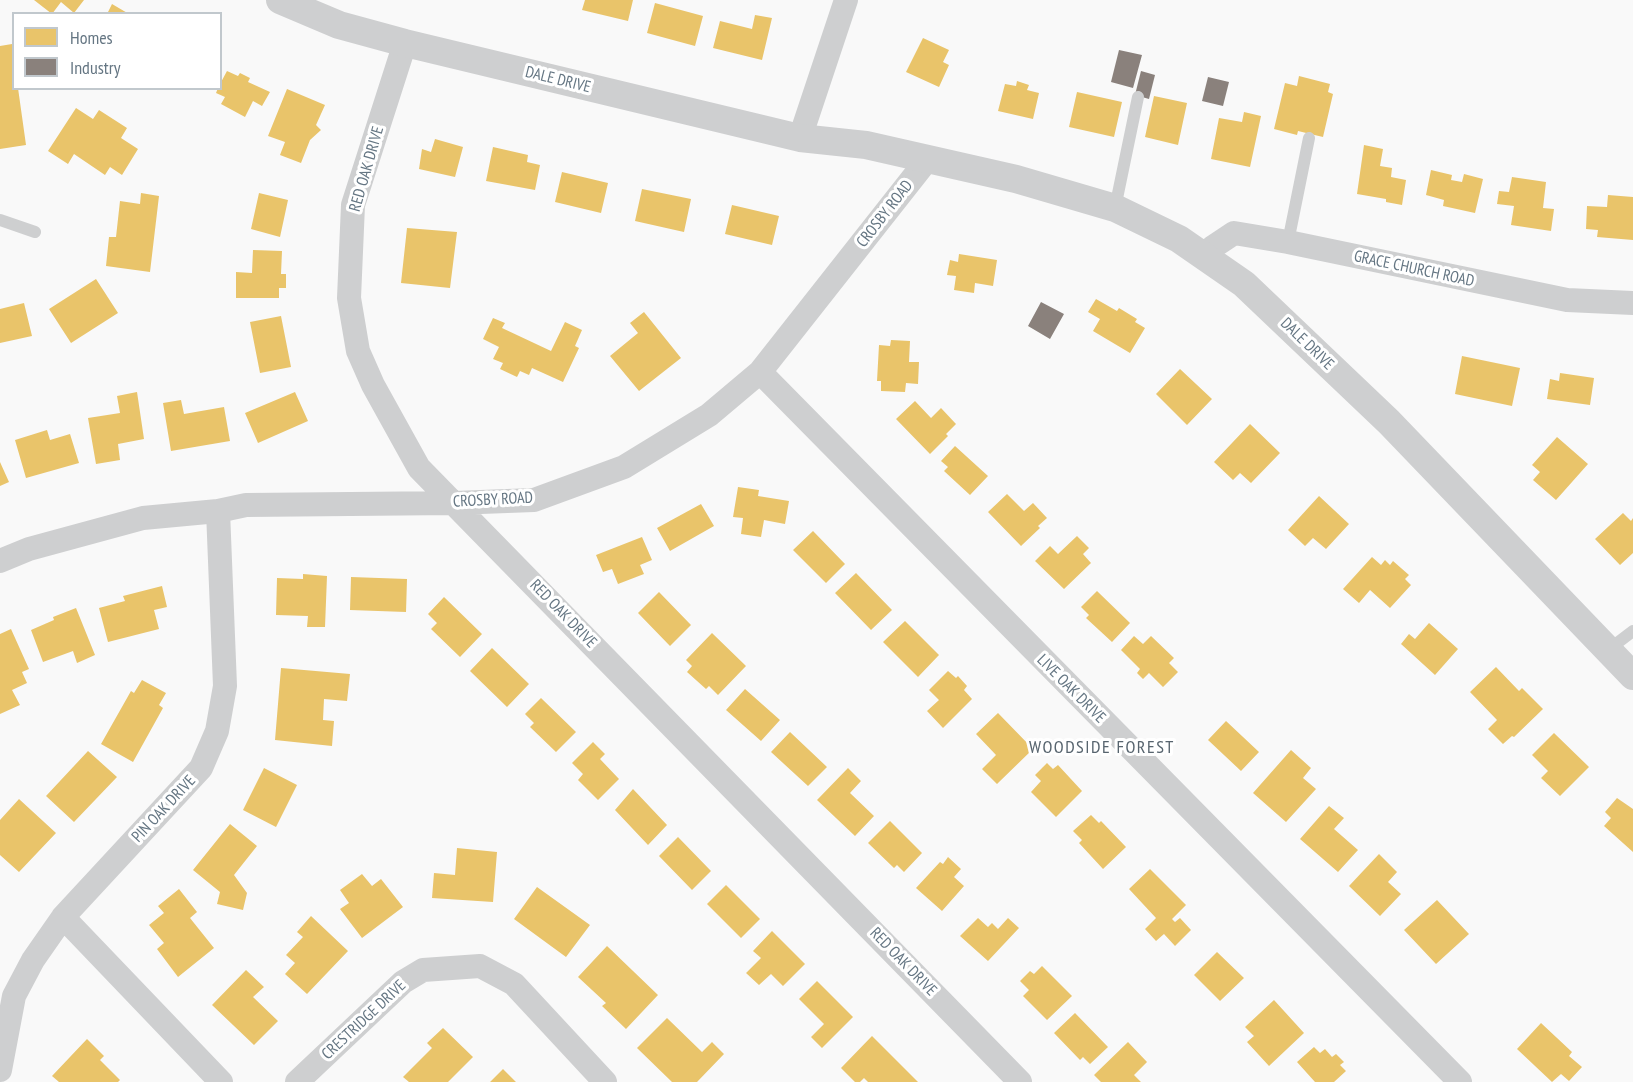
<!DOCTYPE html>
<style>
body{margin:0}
#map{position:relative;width:1633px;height:1082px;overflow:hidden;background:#f9f9f9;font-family:"PT Sans Narrow",sans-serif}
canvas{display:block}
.legend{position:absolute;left:12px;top:12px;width:210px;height:78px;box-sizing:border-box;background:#fff;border:2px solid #c1c8cd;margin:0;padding:8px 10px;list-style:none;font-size:18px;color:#657683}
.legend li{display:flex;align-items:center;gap:12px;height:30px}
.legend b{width:30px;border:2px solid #c1c8cd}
</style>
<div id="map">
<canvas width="1633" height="1082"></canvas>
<ul class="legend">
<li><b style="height:16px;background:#e9c46a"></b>Homes</li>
<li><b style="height:16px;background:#8a817c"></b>Industry</li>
</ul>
</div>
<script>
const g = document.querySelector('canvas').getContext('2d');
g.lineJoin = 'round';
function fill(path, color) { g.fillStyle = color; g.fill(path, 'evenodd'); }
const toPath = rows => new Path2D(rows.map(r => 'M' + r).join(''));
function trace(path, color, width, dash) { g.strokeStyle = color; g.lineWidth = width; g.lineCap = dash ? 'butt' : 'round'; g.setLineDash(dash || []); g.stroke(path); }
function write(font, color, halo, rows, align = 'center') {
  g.font = font + ' "PT Sans Narrow",sans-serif'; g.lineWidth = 6; g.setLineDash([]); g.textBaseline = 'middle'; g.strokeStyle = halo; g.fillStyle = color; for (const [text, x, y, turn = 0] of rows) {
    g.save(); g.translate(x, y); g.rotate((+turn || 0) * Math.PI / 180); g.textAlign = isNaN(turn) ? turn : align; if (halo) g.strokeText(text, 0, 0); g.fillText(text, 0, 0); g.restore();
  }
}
fill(toPath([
 [34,0,84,0,74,13,61,2,52,14],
 [585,0,633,0,628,21,582,10],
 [655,3,703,16,695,46,647,33],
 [112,4,129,14,107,14],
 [755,15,772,18,762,60,713,48,720,21,752,29],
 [923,38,949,50,943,62,949,65,939,87,906,72],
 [12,44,14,58,14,88,18,88,26,145,0,149,0,46],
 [227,71,238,76,240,73,250,78,248,82,270,92,262,106,253,101,245,117,221,104,225,97,216,93,218,88,220,88,220,84],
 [1299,76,1330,84,1328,92,1333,94,1323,137,1298,131,1297,135,1274,129,1285,83,1297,86],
 [1017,81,1029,85,1027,90,1039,93,1033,119,998,111,1005,84,1016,86],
 [287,89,325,105,316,125,321,130,310,140,301,163,280,155,285,142,268,136],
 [1077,92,1122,102,1114,137,1069,127],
 [1154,96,1187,103,1178,145,1145,137],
 [76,108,93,119,99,110,127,128,121,138,138,149,122,175,110,167,105,175,74,154,68,164,48,151],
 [1244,112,1261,116,1250,167,1211,159,1219,118,1242,122],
 [435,139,463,147,455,177,419,169,422,149,431,152],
 [1364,145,1383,149,1380,166,1392,168,1391,177,1406,180,1402,205,1386,202,1386,199,1357,194],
 [493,147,528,155,527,162,540,165,535,190,486,181],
 [1431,170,1452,175,1451,180,1462,182,1464,174,1483,179,1475,213,1443,206,1444,200,1426,195],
 [562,172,608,183,601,213,555,202],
 [1512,177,1546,182,1543,208,1554,209,1551,231,1511,225,1514,206,1497,204,1499,191,1509,192],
 [642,189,691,199,684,232,635,221],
 [141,193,159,196,150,272,106,266,109,237,116,237,120,201,140,204],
 [259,193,288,200,280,237,251,229],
 [1608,195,1633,197,1633,240,1597,237,1598,230,1586,229,1587,206,1607,207],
 [732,205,779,216,772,245,725,234],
 [407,228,457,232,450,288,401,283],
 [253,250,282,251,281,274,286,274,286,288,279,288,279,298,236,298,236,272,252,273],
 [959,254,997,260,993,286,975,283,974,293,954,290,956,276,947,275,950,260,958,262],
 [96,279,118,313,71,343,49,309],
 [1096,299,1117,311,1119,308,1137,319,1135,322,1145,328,1130,353,1093,331,1100,319,1088,312],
 [24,303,32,336,0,343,0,309],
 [644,312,681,358,639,391,610,356,638,333,630,323],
 [281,316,291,367,260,373,250,322],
 [493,318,505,323,502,328,551,351,565,322,582,330,575,346,579,348,563,382,532,368,529,375,520,371,517,377,500,369,503,363,493,359,499,347,483,339],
 [891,340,910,341,909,362,919,362,918,384,906,383,905,392,881,391,881,381,877,381,879,345,890,346],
 [1462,356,1520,368,1512,406,1455,394],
 [1180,369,1212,399,1187,425,1156,394],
 [1560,373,1594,378,1590,405,1547,399,1550,379,1559,381],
 [137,392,144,439,118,444,120,460,96,464,88,418,120,413,117,396],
 [295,392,308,421,258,443,245,413],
 [181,400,184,414,224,407,230,441,171,451,163,403],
 [915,401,931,418,941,408,956,424,946,434,948,436,930,454,896,419],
 [1250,424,1280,453,1251,483,1240,473,1233,480,1214,462],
 [47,430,50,440,70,434,79,463,26,478,15,440],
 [1557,437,1588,464,1556,500,1533,480,1540,472,1532,465],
 [955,446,988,476,970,495,944,471,948,467,941,461],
 [0,462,9,482,0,486],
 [738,487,759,490,758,496,789,501,785,524,764,520,761,537,741,534,743,518,733,517],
 [1007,494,1024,511,1033,503,1047,518,1038,526,1040,528,1021,546,988,512],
 [1319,496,1349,524,1326,549,1313,538,1305,546,1288,530],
 [701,504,714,526,670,551,657,528],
 [1623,513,1631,521,1633,518,1633,553,1620,565,1595,539],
 [813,531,845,564,826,583,793,550],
 [1077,536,1089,548,1083,554,1091,563,1064,589,1035,561,1050,546,1058,554],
 [642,537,652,560,640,565,644,574,618,584,612,569,603,572,596,555],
 [1372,557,1381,565,1385,560,1390,565,1393,561,1409,575,1405,579,1411,585,1390,608,1370,590,1359,603,1343,589],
 [856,573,892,610,871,630,835,593],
 [303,574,327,576,325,627,307,627,308,616,276,615,277,578,303,579],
 [351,577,407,579,406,612,350,610],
 [162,586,167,607,154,610,159,629,108,642,99,608,125,601,123,596],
 [1097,591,1130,623,1112,642,1086,618,1089,615,1081,607],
 [659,592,691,625,670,646,638,613],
 [444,597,482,634,460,657,431,629,437,623,428,614],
 [76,608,95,655,77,663,73,651,43,662,31,630,54,620,53,617],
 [905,621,939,655,918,677,883,642],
 [1429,623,1458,649,1435,675,1401,644,1409,634,1415,639],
 [11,629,29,669,22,672,27,683,12,690,20,705,0,714,0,634],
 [712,633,746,666,718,695,709,686,706,689,687,672,692,666,686,660],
 [1134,636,1143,644,1151,636,1174,658,1169,663,1178,672,1163,687,1149,673,1143,679,1137,673,1140,669,1121,650],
 [492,648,529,684,507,707,470,671],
 [1496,667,1519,691,1522,688,1543,709,1514,737,1512,736,1503,744,1488,729,1497,720,1470,692],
 [281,668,350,674,347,701,324,699,323,720,334,721,332,746,275,740],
 [948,671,956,678,958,676,967,686,964,690,972,699,943,728,927,711,939,700,929,690],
 [142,680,166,693,159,705,163,708,133,762,101,744,131,691,134,693],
 [745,689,780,720,761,741,726,710],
 [541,698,576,732,556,752,530,727,534,723,525,714],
 [998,713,1033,749,997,784,982,769,996,755,976,734],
 [1226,721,1259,752,1241,771,1208,740],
 [790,732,827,767,808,786,771,752],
 [1554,733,1589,767,1560,796,1541,778,1548,771,1532,755],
 [593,742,605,754,600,759,619,779,598,800,578,780,583,774,572,763],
 [1291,750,1311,768,1303,778,1316,789,1286,822,1253,793],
 [88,751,117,777,74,822,46,796],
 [1047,763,1053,769,1058,765,1082,791,1056,817,1031,792,1041,781,1035,775],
 [264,768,297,785,276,827,243,810],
 [848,768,861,781,850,793,874,816,855,836,817,800],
 [633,789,667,825,648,845,615,810],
 [1617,798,1633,809,1633,852,1604,826,1611,818,1605,812],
 [19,799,56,833,19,872,0,855,0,820],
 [1329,806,1344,818,1334,829,1358,850,1338,872,1300,839],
 [1091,815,1099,823,1101,821,1126,847,1103,869,1079,843,1082,840,1073,831],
 [890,821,922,853,904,872,897,865,894,868,868,843],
 [230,824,257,846,234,875,247,893,243,910,217,904,220,892,193,870],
 [678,837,711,871,692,890,659,856],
 [457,848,497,852,493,902,432,898,434,873,455,875],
 [1379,854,1397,872,1388,882,1401,894,1380,916,1349,886],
 [948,857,961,869,954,877,964,886,942,911,916,888,940,862,943,864],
 [1150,869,1186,905,1172,919,1175,922,1180,918,1191,930,1175,946,1164,934,1156,941,1145,929,1156,918,1129,889],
 [362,874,372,886,381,879,403,907,362,938,340,909,349,903,340,890],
 [726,885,760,919,741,938,707,904],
 [537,887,590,925,566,957,514,919],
 [179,889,197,912,190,918,214,948,178,977,157,949,164,943,149,925,164,913,158,906],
 [1437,900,1469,934,1436,964,1404,930],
 [311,916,348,951,307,994,285,974,295,963,286,955,303,937,297,932],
 [978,918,988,927,992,923,998,929,1008,918,1019,928,988,961,960,936],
 [772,931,805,964,783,986,771,974,759,985,746,973,761,958,753,951],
 [607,946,658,995,626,1029,602,1006,606,1003,578,977],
 [1217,952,1244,978,1220,1001,1194,975],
 [1042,966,1072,996,1047,1020,1023,996,1029,990,1020,981,1030,971,1034,974],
 [246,970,264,987,253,997,278,1021,254,1045,212,1005],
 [817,981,853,1017,822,1048,811,1037,824,1024,799,999],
 [1274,1000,1304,1033,1269,1066,1247,1042,1254,1036,1245,1027],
 [1075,1013,1108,1047,1090,1064,1083,1057,1080,1060,1054,1033],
 [667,1018,702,1052,712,1042,724,1054,697,1082,672,1082,637,1048],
 [1541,1023,1572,1052,1569,1056,1582,1067,1569,1081,1561,1074,1552,1082,1517,1049],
 [443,1028,473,1057,448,1082,409,1082,403,1077,432,1048,427,1043],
 [872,1036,918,1082,868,1082,864,1078,860,1082,855,1082,841,1068],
 [87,1039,104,1056,100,1060,120,1080,118,1082,59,1082,52,1076],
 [1128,1042,1147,1062,1134,1075,1141,1082,1101,1082,1094,1075],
 [1314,1047,1320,1053,1325,1049,1332,1057,1336,1054,1344,1062,1340,1065,1346,1071,1334,1082,1315,1082,1297,1062],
 [503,1069,516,1082,490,1082]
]), '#e9c46a');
fill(toPath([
 [1119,50,1142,55,1133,88,1111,82],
 [1141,71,1155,75,1149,99,1135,95],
 [1208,77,1229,82,1223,106,1202,101],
 [1041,302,1064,314,1050,339,1028,326]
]), '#8a817c');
trace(toPath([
 [1115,208,1138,97],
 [0,220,35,232],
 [1288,242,1309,138],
 [1608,650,1633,631]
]), '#cecfd0', 12);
trace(toPath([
 [405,43,353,205,349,298,358,351,373,385,419,468,1020,1082],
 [800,138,846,0],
 [1203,256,1213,247,1234,233,1288,242,1567,300,1633,303],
 [760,372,1460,1082],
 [0,561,29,549,143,518,218,511,246,505,454,503,534,500,624,467,709,415,760,372,927,160],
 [63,917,221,1082],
 [0,1070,14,996,33,960,63,917,201,768,217,731,225,686,218,511],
 [297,1082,403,982,423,970,480,966,514,984,605,1082]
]), '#cecfd0', 24);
trace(toPath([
 [280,0,339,25,405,43,800,138,866,145,1016,179,1115,208,1179,239,1244,284,1389,422,1633,676]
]), '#cecfd0', 28);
write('16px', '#657683', '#fff', [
 ["DALE DRIVE",558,80,14],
 ["RED OAK DRIVE",367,169,-74],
 ["CROSBY ROAD",885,214,-52],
 ["GRACE CHURCH ROAD",1414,269,12],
 ["DALE DRIVE",1307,344,44],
 ["CROSBY ROAD",493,500,-3],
 ["RED OAK DRIVE",563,614,46],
 ["LIVE OAK DRIVE",1071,689,45],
 ["PIN OAK DRIVE",164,809,-47],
 ["RED OAK DRIVE",903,962,46],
 ["CRESTRIDGE DRIVE",364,1020,-43]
]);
g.letterSpacing = '1.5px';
write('18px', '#57646e', '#fff', [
 ["WOODSIDE FOREST",1102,748]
]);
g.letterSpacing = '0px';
</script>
